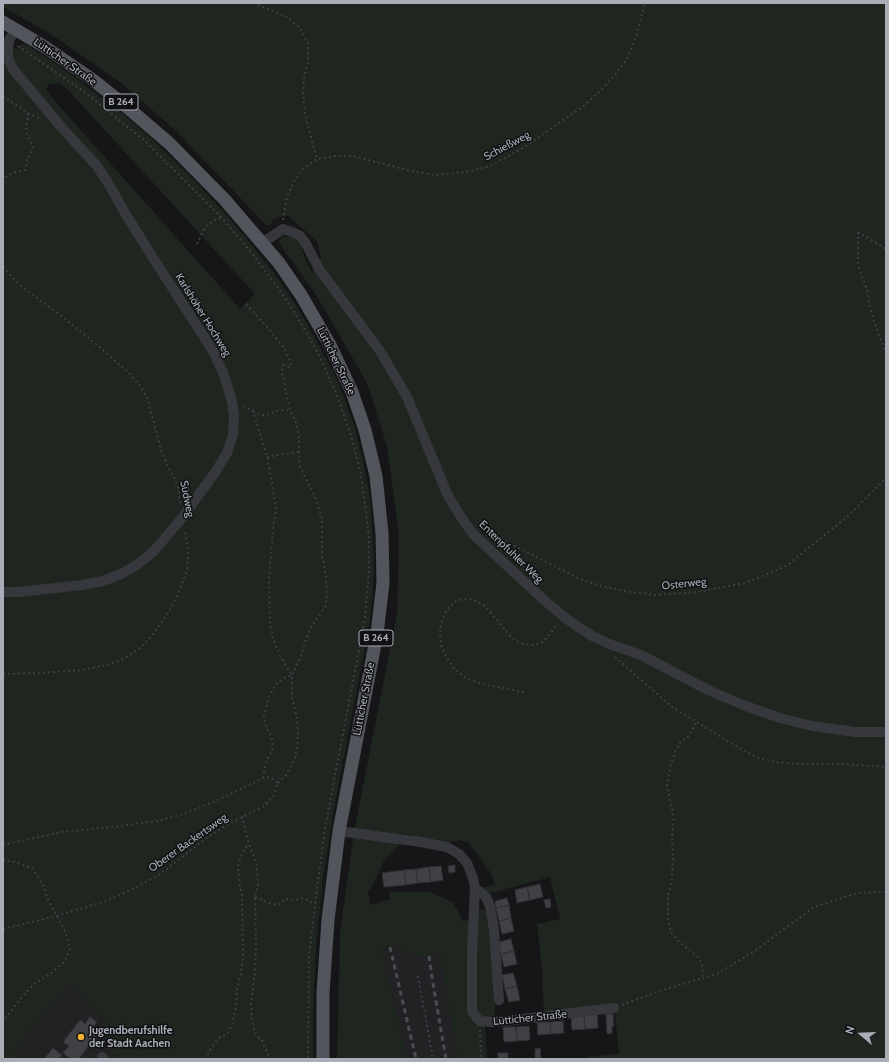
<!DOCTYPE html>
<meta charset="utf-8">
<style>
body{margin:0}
#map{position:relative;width:889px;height:1062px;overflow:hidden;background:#161618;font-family:Cabin,sans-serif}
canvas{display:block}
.frame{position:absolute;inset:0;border:4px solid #a8adb8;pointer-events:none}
.north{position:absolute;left:841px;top:1014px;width:40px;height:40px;-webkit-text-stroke:3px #111113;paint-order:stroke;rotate:289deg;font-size:11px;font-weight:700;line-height:16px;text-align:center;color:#a8adb8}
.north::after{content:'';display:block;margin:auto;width:14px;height:18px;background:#a8adb8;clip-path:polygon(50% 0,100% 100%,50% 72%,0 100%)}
</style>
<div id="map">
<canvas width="889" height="1062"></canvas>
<div class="frame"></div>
<div class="north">N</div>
</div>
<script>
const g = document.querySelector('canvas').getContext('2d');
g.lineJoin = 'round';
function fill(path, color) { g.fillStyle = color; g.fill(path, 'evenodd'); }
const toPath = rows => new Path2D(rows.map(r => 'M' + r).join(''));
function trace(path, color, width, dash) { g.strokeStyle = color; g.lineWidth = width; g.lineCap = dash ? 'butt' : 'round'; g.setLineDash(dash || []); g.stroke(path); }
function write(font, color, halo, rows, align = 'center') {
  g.font = font + ' Cabin,sans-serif'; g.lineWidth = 3; g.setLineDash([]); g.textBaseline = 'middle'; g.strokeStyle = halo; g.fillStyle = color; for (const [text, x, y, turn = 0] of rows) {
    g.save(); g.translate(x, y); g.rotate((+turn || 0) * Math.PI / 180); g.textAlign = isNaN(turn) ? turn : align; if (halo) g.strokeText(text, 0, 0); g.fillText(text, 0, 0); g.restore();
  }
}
fill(toPath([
 [400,945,405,952,422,957,440,954,458,1059,407,1059,382,950],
 [70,983,104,1020,108,1046,116,1059,20,1059,15,1049]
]), '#222225');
fill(toPath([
 [3,3,886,3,886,1059,586,1059,586,1057,619,1054,614,1005,544,1014,542,968,537,924,560,919,550,877,487,894,480,888,495,885,493,878,490,872,468,842,459,840,447,843,416,836,399,833,398,846,384,860,381,868,371,888,368,892,370,905,390,899,389,892,430,892,452,902,458,910,462,921,472,920,478,911,489,907,495,998,495,1024,485,1024,487,1059,458,1059,440,954,422,957,405,952,402,952,400,945,382,950,407,1059,337,1059,340,933,354,832,397,614,399,536,387,446,367,383,315,293,278,242,282,237,291,236,301,244,304,256,312,272,321,258,317,241,288,216,279,217,274,219,270,225,266,225,175,130,120,82,46,31,3,7],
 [3,41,17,49,22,44,25,44,49,59,81,82,122,113,154,141,195,181,232,221,272,270,295,303,314,336,334,373,343,394,355,428,365,469,370,498,374,559,373,589,369,626,363,658,334,808,323,878,316,947,313,1015,313,1059,116,1059,108,1046,104,1020,70,983,15,1049,20,1059,3,1059],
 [59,83,68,90,255,294,240,309,53,99,46,89,49,84]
]), '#1e261f');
const building = toPath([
 [455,865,455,872,449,873,448,866,455,865],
 [441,866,443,880,431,882,429,867,441,866],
 [429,867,431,882,418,883,416,869,429,867],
 [416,869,418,883,406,885,404,870,416,869],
 [404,870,406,885,384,887,382,873,404,870],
 [540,884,543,897,530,900,527,887,540,884],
 [527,887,530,900,517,903,515,890,527,887],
 [507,898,509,905,496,908,495,901,507,898],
 [550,899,551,907,546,908,544,900,550,899],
 [509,905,511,918,499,921,496,908,509,905],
 [511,918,514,931,502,934,499,921,511,918],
 [511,939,514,951,501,954,498,942,511,939],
 [514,951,517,964,504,967,501,954,514,951],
 [513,973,517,986,505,989,502,975,513,973],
 [517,986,520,1000,509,1002,505,989,517,986],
 [597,1014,598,1028,585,1029,584,1016,597,1014],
 [606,1014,613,1014,614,1026,612,1026,612,1033,607,1034,606,1014],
 [584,1016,585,1029,572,1030,571,1017,584,1016],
 [90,1017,97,1022,92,1029,98,1033,79,1059,71,1059,63,1053,69,1046,63,1042,80,1020,85,1024,90,1017],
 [563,1021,564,1033,551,1034,550,1022,563,1021],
 [537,1022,550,1022,551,1034,538,1035,537,1022],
 [529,1026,530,1040,517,1041,516,1027,529,1026],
 [503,1027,516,1027,517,1041,504,1042,503,1027],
 [53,1048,62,1055,59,1059,44,1059,53,1048],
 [540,1048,541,1058,535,1059,535,1049,540,1048],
 [498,1053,508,1053,508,1059,498,1059,498,1053]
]);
fill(building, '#404145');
trace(building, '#303034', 1);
trace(toPath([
 [253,3,287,17,300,28,308,44,308,61,304,78,303,92,305,115,317,159],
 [18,46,83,91,145,141,221,217,251,252,278,288,298,318,320,357,336,393,351,435,361,475,366,512,369,540,369,570,365,618,325,828,315,904,309,957,308,1059],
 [3,96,28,113,41,119],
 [3,182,7,176,13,173,25,170,27,164,27,158,30,155,33,148,31,142,27,134,26,126,28,119,28,113],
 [283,220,287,197,294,181,303,169,317,159,336,156,353,156,411,171,437,175,466,172,490,166,523,148,585,105,602,89,616,74,628,57,637,33,645,3],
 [858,232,858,265,867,290,870,308,879,336,886,352],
 [858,232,886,249],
 [197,244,203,231,208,224,221,217],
 [3,267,21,286,60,315,90,339,128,372,141,387,147,397,161,450,167,465,174,477,178,488,180,503],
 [246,304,268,328,284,348,291,362,291,366,289,367,286,365,283,365,282,373,290,410,296,422,299,436,299,452,300,466,304,475,315,497,322,518,322,555,326,577,327,595,325,607,311,627,306,639,301,656,292,675,292,697,297,719,298,734,297,748,294,761,286,775,278,783],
 [243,406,253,411,267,457,273,489,276,509,273,529,269,580,270,624,273,639,280,656,292,675],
 [253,411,261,415,266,415,276,411,290,410],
 [267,457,277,455,299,452],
 [487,532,578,578,601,586,624,591,655,595,697,592,746,583,786,566,847,517,886,478],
 [615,657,672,707,731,743,756,757,775,762,799,764,840,764,886,767],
 [3,674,40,673,82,670,107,665,125,658,141,647,151,637,168,613,176,599,182,584,187,570,188,559,188,550,185,531],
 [524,692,482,684,468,679,454,669,447,658,441,645,440,633,442,621,446,611,453,603,458,600,468,599,476,601,485,606,511,637,517,641,524,644,533,645,543,642,558,624],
 [696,723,689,736,681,741,676,750,671,764,667,786,674,818,672,833,673,859,672,878,668,897,668,919,671,932,676,939,699,958,703,968,702,978],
 [263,778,266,762,272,751,273,744,271,736,266,728,264,716,269,696,276,684,284,678,292,675],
 [242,816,249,845,254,856,257,867,258,884,255,897,256,943,255,972,251,1002,252,1019,255,1033,262,1041,270,1059],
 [3,845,61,832,112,827,158,821,187,813,216,801,263,778,270,777,278,783],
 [3,860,15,862,32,868,43,885,49,902,65,931,70,949,64,962,50,974,34,984,22,997,3,1021],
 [255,897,272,904,278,905,285,899,295,900,304,898,314,904],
 [3,929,56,916,106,901,137,887,163,872,209,836,225,826,264,806,274,795,278,783],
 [418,976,433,1059],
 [622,1005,659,991,717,974,756,950,814,907,857,893,886,892],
 [480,1030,481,1059],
 [205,1059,211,1048,219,1038,227,1034,232,1025,236,1007,237,989,241,973,243,957,242,894,239,882,238,867,241,857,245,848,249,845]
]), '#3d3f44', 2, [2, 3]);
trace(toPath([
 [262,243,283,229,292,232,300,236,305,242,319,269,380,351,407,397,448,496,463,520,473,534,488,548,543,599,563,616,578,627,594,637,612,645,641,655,708,690,743,705,780,718,812,726,855,732,886,732],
 [3,592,20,592,82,585,103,581,123,573,138,564,153,552,182,518,216,471,227,453,233,435,234,414,231,398,224,375,213,351,155,261,125,213,108,183,97,166,62,128,13,69,8,58,8,49,9,40,16,29],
 [339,831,390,838,415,841,447,847,459,854,467,863,473,878,475,888,472,955,472,1011,476,1017,480,1021,491,1022,514,1020,614,1008],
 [475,888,486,897,490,906,494,930,499,1000],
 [102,1057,104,1059]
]), '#37383d', 10);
trace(toPath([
 [3,22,45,47,93,80,127,107,170,144,225,200,279,263,301,295,330,345,352,392,365,430,376,476,382,533,383,583,377,634,339,831,328,920,323,993,323,1059]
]), '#53555c', 13);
trace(toPath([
 [390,947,416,1059],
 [429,956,433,984,446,1059]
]), '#4a4c52', 3, [5, 4]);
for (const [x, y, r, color] of [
 [81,1037,4,"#f2b134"]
]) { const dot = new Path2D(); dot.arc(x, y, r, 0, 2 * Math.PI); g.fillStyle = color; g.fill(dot); trace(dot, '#111113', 1.5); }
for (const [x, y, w] of [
 [121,102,34],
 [376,638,34]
]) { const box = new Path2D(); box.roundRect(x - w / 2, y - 8, w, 16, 3); g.fillStyle = '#111113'; g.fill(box); trace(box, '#a8adb8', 1); }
write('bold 10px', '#a8adb8', null, [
 ["B 264",121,102],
 ["B 264",376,638]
]);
write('11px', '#a8adb8', '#111113', [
 ["Lütticher Straße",65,62,35],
 ["Schießweg",507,146,-28],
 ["Karlshöher Hochweg",203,315,58],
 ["Lütticher Straße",336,361,64],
 ["Südweg",187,499,79],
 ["Entenpfuhler Weg",511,552,44],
 ["Osterweg",684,584,-6],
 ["Lütticher Straße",364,699,-79],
 ["Oberer Backertsweg",188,843,-35],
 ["Lütticher Straße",530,1018,-6]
]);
write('bold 11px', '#a8adb8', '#111113', [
 ["Jugendberufshilfe",89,1031],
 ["der Stadt Aachen",89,1044]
], 'left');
</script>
